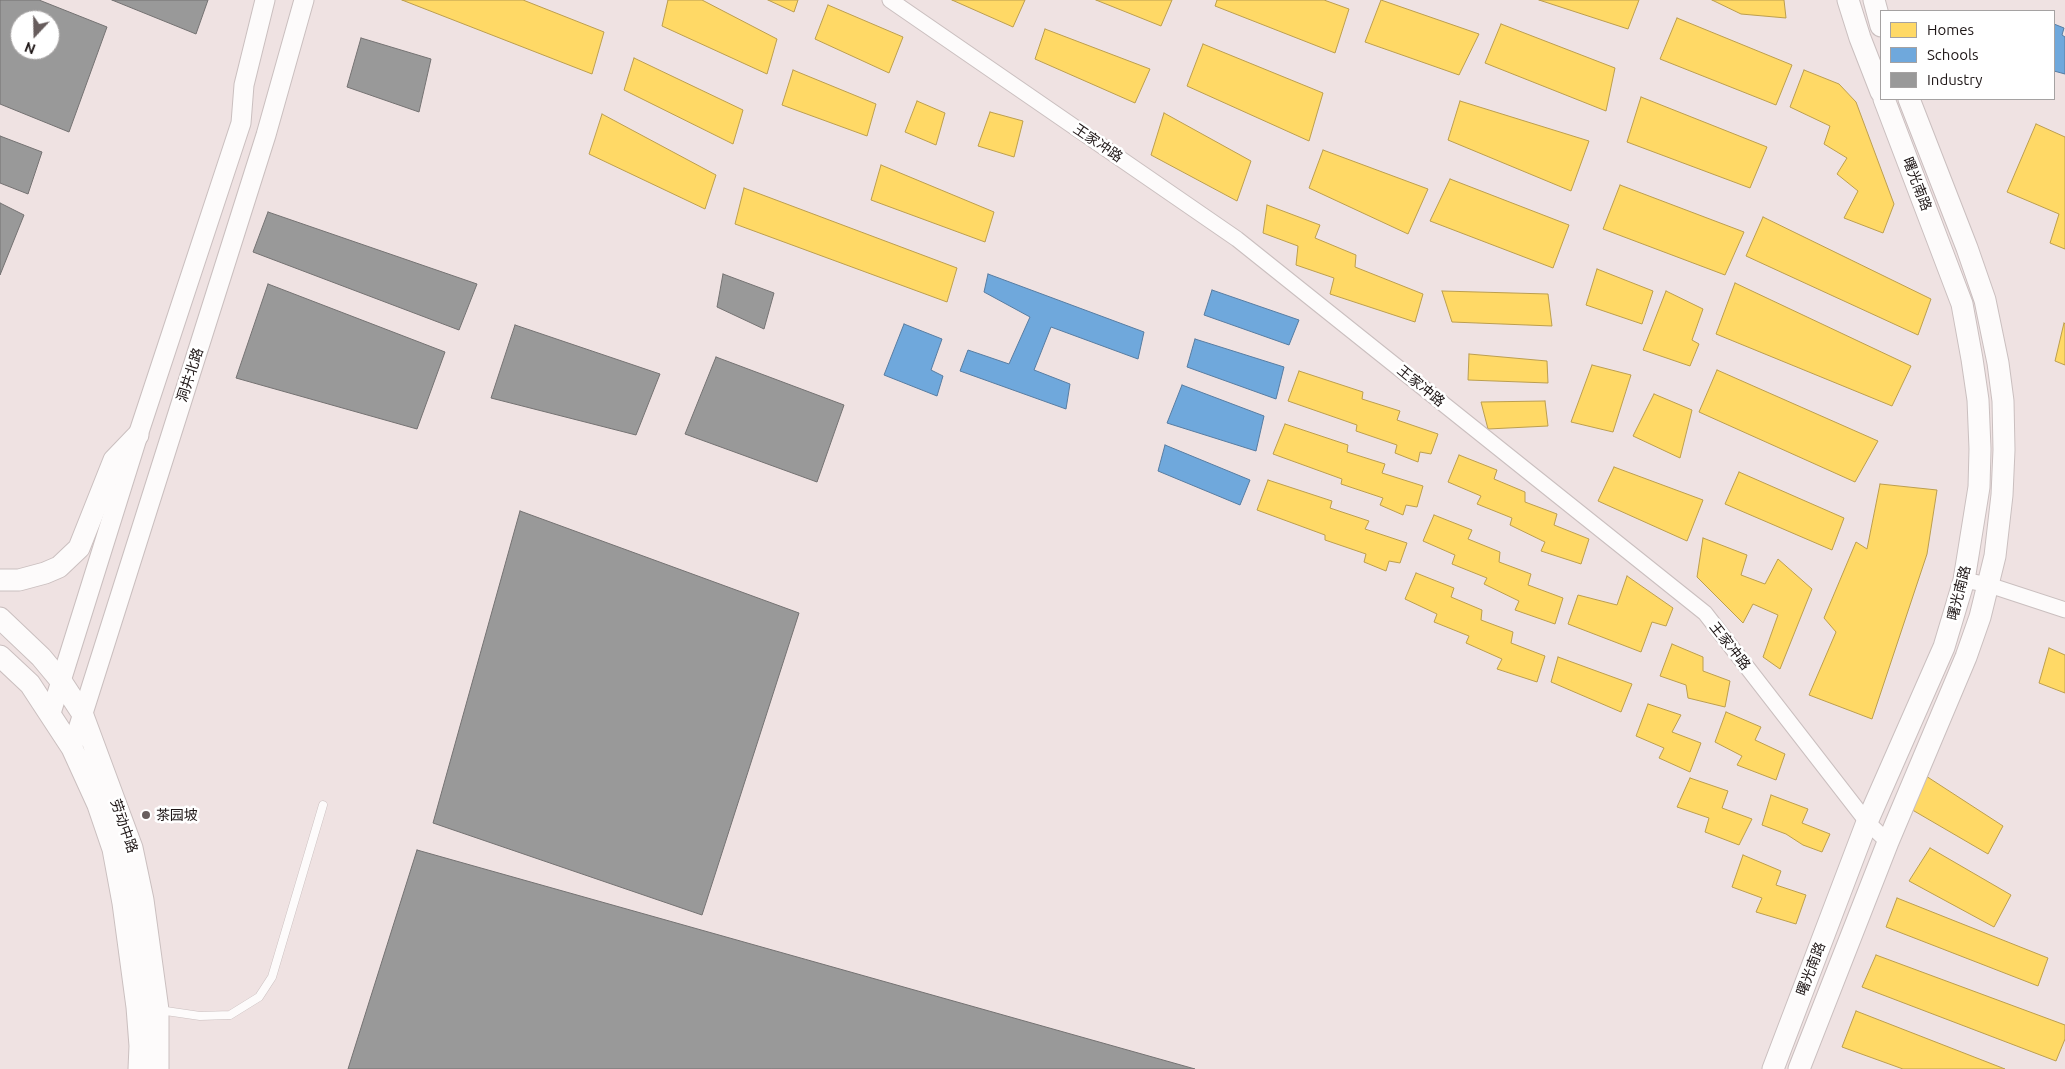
<!DOCTYPE html>
<meta charset="utf-8">
<style>
body{margin:0}
#map{position:relative;width:2065px;height:1069px;overflow:hidden;background:#efe2e2;font-family:Ubuntu,sans-serif}
canvas{display:block}
.legend{position:absolute;left:1880px;top:10px;width:175px;height:90px;box-sizing:border-box;background:#fff;border:1px solid #a5a2a2;margin:0;padding:6px 9px;list-style:none;font-size:15px;color:#1e1616}
.legend li{display:flex;align-items:center;gap:10px;height:25px}
.legend b{width:25px;border:1px solid #a5a2a2}
.north{position:absolute;left:10px;top:10px;width:50px;height:50px;box-sizing:border-box;background:#fff;border:1px solid #a5a2a2;border-radius:50%;rotate:201deg;font-size:14px;font-weight:700;line-height:20px;text-align:center;color:#1e1616}
.north::after{content:'';display:block;margin:auto;width:18px;height:22px;background:#675d5d;clip-path:polygon(50% 0,100% 100%,50% 72%,0 100%)}
</style>
<div id="map">
<canvas width="2065" height="1069"></canvas>
<ul class="legend">
<li><b style="height:14px;background:#ffd966"></b>Homes</li>
<li><b style="height:14px;background:#6fa8dc"></b>Schools</li>
<li><b style="height:14px;background:#999"></b>Industry</li>
</ul>
<div class="north">N</div>
</div>
<script>
const g = document.querySelector('canvas').getContext('2d');
g.lineJoin = 'round';
function fill(path, color) { g.fillStyle = color; g.fill(path, 'evenodd'); }
const toPath = rows => new Path2D(rows.map(r => 'M' + r).join(''));
function trace(path, color, width, dash) { g.strokeStyle = color; g.lineWidth = width; g.lineCap = dash ? 'butt' : 'round'; g.setLineDash(dash || []); g.stroke(path); }
function write(font, color, halo, rows, align = 'center') {
  g.font = font + ' Ubuntu,"Noto Sans SC",sans-serif'; g.lineWidth = 5; g.setLineDash([]); g.textBaseline = 'middle'; g.strokeStyle = halo; g.fillStyle = color; for (const [text, x, y, turn = 0] of rows) {
    g.save(); g.translate(x, y); g.rotate((+turn || 0) * Math.PI / 180); g.textAlign = isNaN(turn) ? turn : align; if (halo) g.strokeText(text, 0, 0); g.fillText(text, 0, 0); g.restore();
  }
}
const homes = toPath([
 [402,0,523,0,604,32,592,74,402,0],
 [668,0,702,0,777,39,767,74,662,26,668,0],
 [768,0,798,0,794,12,768,0],
 [952,0,1025,0,1013,27,952,0],
 [1096,0,1172,0,1161,26,1096,0],
 [1217,0,1324,0,1349,9,1335,53,1215,6,1217,0],
 [1381,0,1479,34,1459,75,1365,42,1381,0],
 [1539,0,1639,0,1628,29,1539,0],
 [1712,0,1784,0,1786,18,1741,14,1712,0],
 [828,5,903,37,889,73,815,39,828,5],
 [1677,18,1792,65,1776,105,1660,59,1677,18],
 [1501,24,1615,68,1606,111,1485,63,1501,24],
 [1045,29,1150,69,1135,103,1035,59,1045,29],
 [1203,44,1323,93,1309,141,1187,86,1203,44],
 [634,58,743,110,733,144,624,90,634,58],
 [793,70,876,104,867,136,782,105,793,70],
 [1804,70,1839,84,1856,102,1894,204,1883,233,1844,218,1858,191,1837,174,1847,158,1824,144,1830,126,1790,107,1804,70],
 [1641,97,1767,147,1750,188,1627,142,1641,97],
 [917,101,945,113,936,145,905,132,917,101],
 [1460,101,1589,141,1571,191,1448,140,1460,101],
 [990,112,1023,121,1014,157,978,146,990,112],
 [1164,113,1251,161,1237,201,1151,155,1164,113],
 [602,114,716,175,705,209,589,154,602,114],
 [2036,124,2065,137,2065,249,2050,243,2059,214,2007,192,2036,124],
 [1323,150,1428,189,1408,234,1309,188,1323,150],
 [881,165,994,212,985,242,871,200,881,165],
 [1450,179,1569,225,1553,268,1430,221,1450,179],
 [1620,185,1744,232,1725,275,1603,229,1620,185],
 [744,188,957,268,947,302,735,224,744,188],
 [1267,205,1320,225,1315,238,1356,255,1355,267,1423,294,1415,322,1330,294,1334,278,1296,265,1298,246,1263,233,1267,205],
 [1763,217,1931,299,1918,335,1746,256,1763,217],
 [1597,269,1653,291,1642,324,1586,305,1597,269],
 [1735,283,1911,366,1892,406,1716,334,1735,283],
 [1442,291,1548,294,1552,326,1452,322,1442,291],
 [1666,291,1703,309,1692,340,1699,344,1690,366,1643,350,1666,291],
 [2064,323,2065,324,2065,365,2055,361,2064,323],
 [1469,354,1547,361,1548,383,1468,380,1469,354],
 [1592,365,1631,375,1613,432,1571,422,1592,365],
 [1717,370,1878,441,1855,482,1699,412,1717,370],
 [1299,371,1363,392,1362,399,1400,411,1397,420,1438,434,1431,454,1420,452,1418,462,1395,453,1397,445,1356,431,1357,425,1288,401,1299,371],
 [1654,394,1692,410,1680,458,1633,436,1654,394],
 [1545,401,1548,426,1488,429,1481,402,1545,401],
 [1285,424,1348,445,1347,452,1385,464,1382,473,1423,486,1417,507,1406,505,1403,515,1380,505,1383,498,1341,484,1342,479,1273,454,1285,424],
 [1459,455,1497,470,1494,479,1525,492,1525,502,1557,514,1554,525,1589,539,1581,564,1541,551,1545,542,1510,525,1512,518,1477,504,1481,496,1448,482,1459,455],
 [1614,467,1703,500,1687,541,1598,501,1614,467],
 [1739,472,1844,518,1832,550,1725,504,1739,472],
 [1268,480,1332,501,1330,508,1369,521,1365,529,1407,543,1400,563,1389,561,1386,571,1364,562,1366,554,1325,540,1325,535,1257,510,1268,480],
 [1880,484,1937,490,1927,554,1872,719,1809,695,1836,632,1824,618,1856,542,1867,549,1880,484],
 [1434,515,1472,530,1468,539,1500,552,1499,562,1531,574,1528,585,1563,598,1555,624,1515,610,1519,601,1484,584,1487,578,1452,564,1455,555,1423,541,1434,515],
 [1703,538,1747,555,1741,575,1765,584,1778,559,1812,589,1780,669,1763,657,1778,615,1753,604,1743,623,1697,577,1703,538],
 [1416,573,1454,588,1451,597,1482,610,1481,620,1513,632,1511,643,1545,656,1537,682,1497,669,1502,659,1466,643,1469,636,1434,622,1437,614,1405,599,1416,573],
 [1627,576,1673,608,1666,626,1652,622,1641,652,1568,624,1578,595,1617,605,1627,576],
 [1672,644,1703,657,1703,671,1730,681,1725,707,1688,698,1686,685,1660,676,1672,644],
 [2049,648,2065,655,2065,693,2039,683,2049,648],
 [1558,657,1632,684,1621,712,1551,682,1558,657],
 [1648,704,1681,715,1672,732,1701,743,1690,772,1659,758,1664,748,1636,736,1648,704],
 [1726,712,1761,727,1755,740,1785,754,1776,780,1737,765,1742,756,1715,742,1726,712],
 [1926,776,2003,826,1988,854,1909,808,1926,776],
 [1690,778,1728,791,1722,808,1752,819,1739,845,1705,832,1709,818,1677,807,1690,778],
 [1771,795,1808,809,1802,823,1830,834,1822,852,1803,845,1786,834,1762,825,1771,795],
 [1930,848,2011,895,1994,927,1909,881,1930,848],
 [1743,855,1781,871,1776,885,1806,895,1796,924,1756,912,1762,898,1732,887,1743,855],
 [1897,898,2048,958,2038,986,1886,927,1897,898],
 [1876,955,2065,1025,2065,1039,2056,1061,1862,987,1876,955],
 [1856,1011,2005,1069,1903,1069,1842,1047,1856,1011]
]);
fill(homes, '#ffd966');
trace(homes, '#bc9e4e', 1);
const schools = toPath([
 [2054,24,2064,28,2062,35,2065,37,2065,74,2054,71,2054,24],
 [988,274,1144,332,1138,359,1051,327,1034,370,1070,384,1066,409,960,371,968,350,1009,364,1030,317,984,292,988,274],
 [1212,290,1299,320,1289,345,1204,315,1212,290],
 [904,324,942,339,931,370,943,376,937,396,884,375,904,324],
 [1195,339,1284,367,1276,399,1187,367,1195,339],
 [1182,385,1264,416,1256,451,1167,423,1182,385],
 [1165,445,1250,480,1240,505,1158,471,1165,445]
]);
fill(schools, '#6fa8dc');
trace(schools, '#577ca1', 1);
const industry = toPath([
 [0,0,39,0,107,27,69,132,0,104,0,0],
 [20,20,50,20,50,50,20,50,20,20],
 [112,0,208,0,196,34,112,0],
 [361,38,431,59,419,112,347,87,361,38],
 [0,136,42,152,28,194,0,183,0,136],
 [0,203,24,215,0,275,0,203],
 [268,212,477,284,459,330,253,252,268,212],
 [723,274,774,293,764,329,717,307,723,274],
 [268,284,445,352,417,429,236,378,268,284],
 [515,325,660,374,636,435,491,398,515,325],
 [716,357,844,405,817,482,685,434,716,357],
 [520,511,799,613,702,915,433,823,520,511],
 [417,850,1195,1069,348,1069,417,850]
]);
fill(industry, '#999');
trace(industry, '#747272', 1);
const service = toPath([
 [159,1010,200,1016,230,1015,259,997,272,977,323,805]
]);
const minor = toPath([
 [890,0,1237,239,1705,613,1867,822,1888,842],
 [1964,580,1989,585,2065,610]
]);
const tertiary = toPath([
 [51,713,138,435,241,123,244,85,265,0],
 [72,748,266,135,304,0]
]);
const secondary = toPath([
 [1848,0,1860,38,1881,92],
 [1874,0,1881,26],
 [0,580,19,580,45,573,59,567,79,548,114,460,138,435],
 [0,618,41,657,61,681,82,713,132,848,143,900,158,1010,158,1069],
 [0,656,30,684,72,748,98,805,113,849,123,903,137,1007,140,1046,139,1069],
 [1773,1069,1867,822,1944,647,1964,580,1979,487,1980,449,1978,400,1972,359,1962,304,1884,99],
 [1799,1069,1888,842,1966,657,1980,617,1995,556,2002,495,2004,450,2003,401,1998,363,1985,300,1967,248,1909,99]
]);
trace(service, '#cabfbf', 9);
trace(minor, '#cabfbf', 17);
trace(tertiary, '#cabfbf', 21);
trace(secondary, '#cabfbf', 23);
trace(service, '#fdfbfb', 8);
trace(minor, '#fdfbfb', 15);
trace(tertiary, '#fdfbfb', 19);
trace(secondary, '#fdfbfb', 21);
for (const [x, y, r, color] of [
 [146,815,5,"#675d5d"]
]) { const dot = new Path2D(); dot.arc(x, y, r, 0, 2 * Math.PI); g.fillStyle = color; g.fill(dot); trace(dot, '#fff', 2); }
write('14px', '#1e1616', '#fff', [
 ["王家冲路",1098,143,34],
 ["曙光南路",1917,184,69],
 ["洞井北路",190,375,-72],
 ["王家冲路",1421,386,39],
 ["曙光南路",1959,593,-76],
 ["王家冲路",1730,646,52],
 ["劳动中路",124,826,71],
 ["曙光南路",1811,969,-69]
]);
write('14px', '#1e1616', '#fff', [
 ["茶园坡",156,815]
], 'left');
</script>
